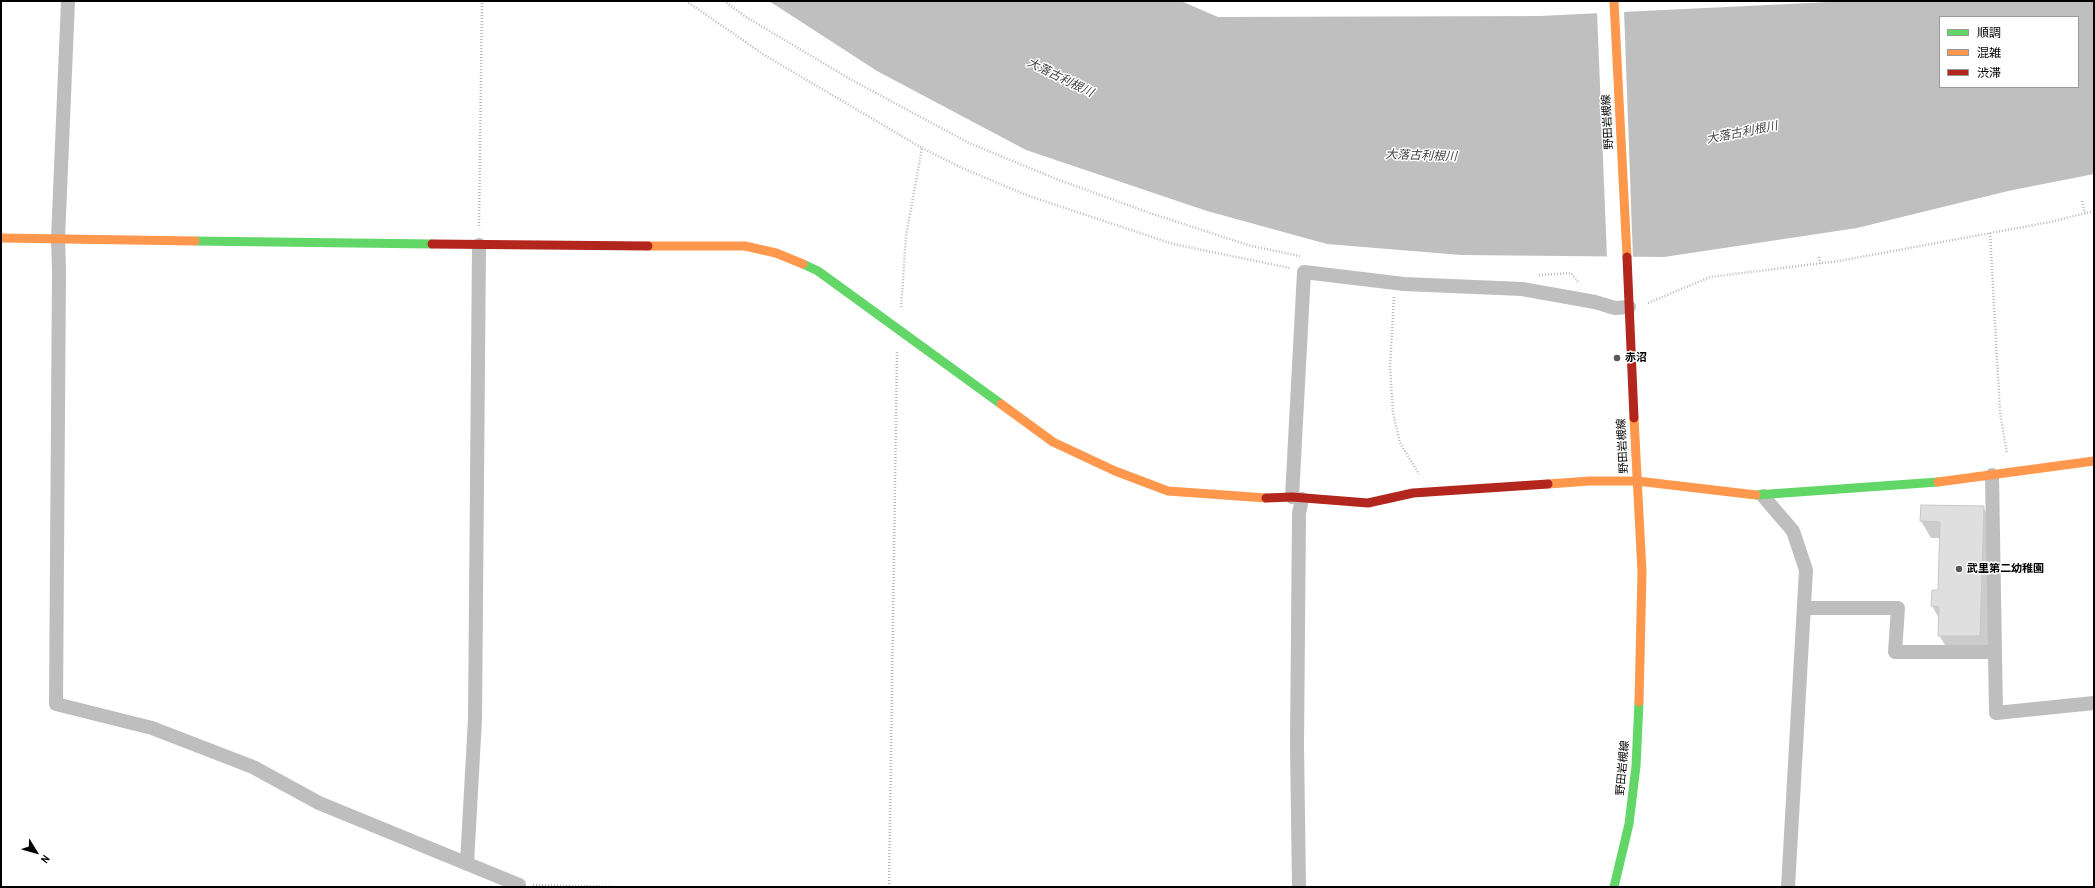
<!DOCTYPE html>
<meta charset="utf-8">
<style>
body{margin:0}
#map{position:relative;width:2095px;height:888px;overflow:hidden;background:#fff;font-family:"Archivo Narrow","Noto Sans JP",sans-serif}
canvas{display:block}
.frame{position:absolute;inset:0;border:2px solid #000;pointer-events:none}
.legend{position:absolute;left:1939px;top:16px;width:140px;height:72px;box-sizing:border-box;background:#fff;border:1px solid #999;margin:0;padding:5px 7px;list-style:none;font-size:12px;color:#000}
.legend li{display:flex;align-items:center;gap:8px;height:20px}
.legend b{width:20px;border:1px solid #999}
.north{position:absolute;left:16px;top:832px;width:40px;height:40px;-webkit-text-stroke:3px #fff;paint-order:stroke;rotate:127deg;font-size:11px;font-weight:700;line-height:16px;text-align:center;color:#000}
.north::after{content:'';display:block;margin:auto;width:14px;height:18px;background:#000;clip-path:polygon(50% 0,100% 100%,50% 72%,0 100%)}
</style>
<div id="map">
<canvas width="2095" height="888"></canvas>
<div class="frame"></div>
<ul class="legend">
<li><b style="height:5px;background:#63d668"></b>順調</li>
<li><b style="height:5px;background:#ff974d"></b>混雑</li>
<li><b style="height:5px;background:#b3261e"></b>渋滞</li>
</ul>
<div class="north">N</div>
</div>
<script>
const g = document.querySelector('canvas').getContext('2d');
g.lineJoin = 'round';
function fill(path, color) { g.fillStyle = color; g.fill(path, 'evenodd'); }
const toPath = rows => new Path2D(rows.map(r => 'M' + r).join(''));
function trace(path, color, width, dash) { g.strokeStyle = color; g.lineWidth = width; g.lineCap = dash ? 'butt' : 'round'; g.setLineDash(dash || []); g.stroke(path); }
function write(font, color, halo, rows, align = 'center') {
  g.font = font + ' "Archivo Narrow","Noto Sans JP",sans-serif'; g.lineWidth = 3; g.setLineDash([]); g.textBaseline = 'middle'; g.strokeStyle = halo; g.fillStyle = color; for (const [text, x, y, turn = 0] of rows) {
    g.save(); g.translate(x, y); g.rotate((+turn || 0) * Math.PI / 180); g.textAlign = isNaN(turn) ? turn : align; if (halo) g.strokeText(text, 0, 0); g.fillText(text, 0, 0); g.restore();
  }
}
fill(toPath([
 [769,1,1181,1,1218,17,1540,16,1850,1,2094,1,2094,174,2008,191,1857,228,1664,257,1461,255,1327,244,1207,211,1026,150,877,71],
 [1940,17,2078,17,2078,87,1940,87]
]), '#bfbfbf');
fill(toPath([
 [1624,10,1633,259,1607,258,1597,11]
]), '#fff');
fill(toPath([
 [1983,507,1993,524,1989,653,1949,652,1939,635,1939,618,1932,606,1939,591,1940,538,1931,538,1921,521]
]), '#0003');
const building = toPath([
 [1921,505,1984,506,1980,636,1938,636,1939,607,1931,606,1932,590,1938,590,1940,522,1920,521,1921,505]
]);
fill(building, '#dfdfdf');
trace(building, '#c7c7c7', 1);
trace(toPath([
 [686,1,766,56,922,148,906,236,901,308],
 [724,1,746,17,850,79,969,143,1059,180,1150,213,1251,246,1300,256],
 [922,148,962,168,1029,196,1173,244,1290,268],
 [2082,201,2085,213],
 [479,226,482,1],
 [1990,233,2000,412,2007,454],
 [1819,257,1820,264],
 [1539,275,1571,273,1579,283],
 [1394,297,1390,366,1393,412,1400,443,1419,474],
 [1648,303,1710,277,1839,261,2050,222,2094,211],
 [533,885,619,887],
 [889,887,897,351]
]), '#b9b9b9', 2.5, [1, 2]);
trace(toPath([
 [68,1,58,239,59,270,56,704,152,728,253,767,319,803,519,885,519,887],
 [1992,475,1996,713,2094,703],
 [1763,496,1793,531,1806,570,1788,887],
 [1292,497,1304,272,1404,284,1522,289,1595,302,1615,308,1629,307],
 [1804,608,1898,608,1895,652,1995,652],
 [467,863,475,719,479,245],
 [1299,887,1297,745,1299,513,1302,499]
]), '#bebebe', 14);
trace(toPath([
 [195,241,432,244],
 [803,264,818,271,1001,404],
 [1756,495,1938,482],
 [1614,887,1629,824,1636,766,1639,702]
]), '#63d668', 9);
trace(toPath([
 [1614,1,1627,257],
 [1,238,195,241],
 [648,246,745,246,776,253,803,264],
 [1001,404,1053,442,1115,471,1168,491,1266,498],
 [1634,418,1642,572,1639,702],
 [1938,482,2094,461],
 [1548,484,1590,481,1637,481,1756,495]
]), '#ff974d', 9);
trace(toPath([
 [432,244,648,246],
 [1627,257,1634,418],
 [1266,498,1292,497,1368,503,1413,493,1548,484]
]), '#b3261e', 9);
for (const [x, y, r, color] of [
 [1617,358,4,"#595959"],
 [1959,569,4,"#595959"]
]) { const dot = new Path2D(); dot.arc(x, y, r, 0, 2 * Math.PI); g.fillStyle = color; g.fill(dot); trace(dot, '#fff', 1.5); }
write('11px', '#000', '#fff', [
 ["野田岩槻線",1608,122,-93],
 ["野田岩槻線",1623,446,-93],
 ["野田岩槻線",1623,768,-85]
]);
write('bold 11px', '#000', '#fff', [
 ["赤沼",1625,358],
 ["武里第二幼稚園",1967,569]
], 'left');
write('italic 12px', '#444', '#fff', [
 ["大落古利根川",1060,78,26],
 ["大落古利根川",1742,133,-11],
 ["大落古利根川",1421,156,2]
]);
</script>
